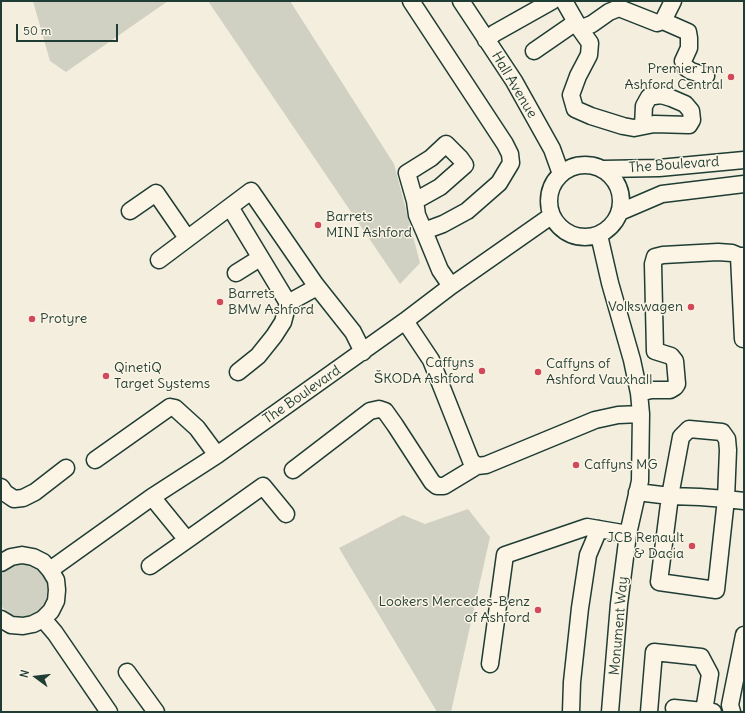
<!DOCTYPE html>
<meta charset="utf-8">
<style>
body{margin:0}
#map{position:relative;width:745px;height:713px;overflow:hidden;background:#f3eede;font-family:Delius,sans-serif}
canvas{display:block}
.frame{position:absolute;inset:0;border:2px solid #1f3d34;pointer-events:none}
.north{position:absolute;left:16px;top:657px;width:40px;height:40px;-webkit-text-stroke:3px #fcf5e5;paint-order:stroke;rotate:285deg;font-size:11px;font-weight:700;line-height:16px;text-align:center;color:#1f3d34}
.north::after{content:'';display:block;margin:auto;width:14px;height:18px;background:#1f3d34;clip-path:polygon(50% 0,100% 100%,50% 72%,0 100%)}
.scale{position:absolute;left:16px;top:24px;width:102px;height:18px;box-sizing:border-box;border:2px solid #1f3d34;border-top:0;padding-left:5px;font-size:12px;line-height:14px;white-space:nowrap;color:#1f3d34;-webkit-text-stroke:3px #fcf5e5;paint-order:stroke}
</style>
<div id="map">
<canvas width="745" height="713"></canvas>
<div class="frame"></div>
<div class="north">N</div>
<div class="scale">50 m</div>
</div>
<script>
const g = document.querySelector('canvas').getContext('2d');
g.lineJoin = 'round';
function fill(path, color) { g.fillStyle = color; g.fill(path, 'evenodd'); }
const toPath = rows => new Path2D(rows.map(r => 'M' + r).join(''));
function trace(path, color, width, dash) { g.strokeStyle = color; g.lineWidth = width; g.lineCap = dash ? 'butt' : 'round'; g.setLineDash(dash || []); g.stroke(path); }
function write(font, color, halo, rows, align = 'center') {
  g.font = font + ' Delius,sans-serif'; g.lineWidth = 3; g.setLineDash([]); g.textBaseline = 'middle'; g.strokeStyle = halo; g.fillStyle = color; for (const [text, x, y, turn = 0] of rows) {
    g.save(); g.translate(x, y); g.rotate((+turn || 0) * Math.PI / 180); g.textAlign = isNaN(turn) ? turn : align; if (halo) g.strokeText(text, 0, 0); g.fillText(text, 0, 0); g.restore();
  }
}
fill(toPath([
 [33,1,168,1,66,72,50,61],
 [208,1,290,1,394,164,420,263,400,284],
 [468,509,490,537,451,712,437,712,339,548,403,515,425,524],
 [26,563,34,566,40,570,46,577,49,584,49,593,47,601,43,608,36,613,29,616,19,617,11,614,3,608,1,605,1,575,8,568,16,564]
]), '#d0d1c2');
const minor = toPath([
 [411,1,505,144,510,154,511,163,499,183,467,211,443,224,424,231,440,270,451,286],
 [461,1,514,81,552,149,561,174],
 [564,1,580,29,590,43,589,55,578,76,571,95,575,109,591,116,623,126,634,128,654,124,689,125,692,120,691,111,685,104,671,98,661,95,654,96,649,97,644,106,643,126],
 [663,21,688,32,689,38,689,48,683,61,685,67,691,71,706,76],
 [580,29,592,24,609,12,619,8,657,23,663,21,673,1],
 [486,40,495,33,552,1],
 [534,51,576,22],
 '549 201a36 36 0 1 1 72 0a36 36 0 1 1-72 0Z',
 [603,169,659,168,744,160],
 [415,201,440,187,465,165,460,158,446,144,431,158,407,173,415,201,417,215,424,231],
 [230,207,288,303,317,287],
 [130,211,156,193,187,238],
 [620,212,662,194,744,184],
 [599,235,610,283,632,360,639,393,641,414,640,481,628,534,619,604,610,712],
 [739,256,743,339],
 [159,260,251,191,315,284,353,332,363,352],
 [236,273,260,258],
 [405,321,431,360,471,461,477,466,486,465,595,420,618,415,641,414],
 [238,372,258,356,274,336,283,322,288,303],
 [639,393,651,390,670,390,675,387,677,384,675,361,671,356,655,351,653,264,655,257,663,255,718,252,732,253,739,256,744,256],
 [95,460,170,407,175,408,197,428,217,455],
 [293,470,370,411,379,409,385,411,395,425,432,482,437,486,444,486,477,466],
 [1,487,5,493,14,499,23,498,35,492,66,468],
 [637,492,670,496,681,437,689,429,722,432,727,439,728,450,726,499,744,501],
 [670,496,700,497,726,499,716,590,659,582,670,496],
 [187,540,263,486,286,514],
 [1,563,11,557,22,555,33,557,43,562,50,570,56,580,57,590,56,601,51,611,43,619,33,624,23,626,11,625,1,619],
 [150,566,187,540,152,497],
 [50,570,152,497,217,455,405,321,451,286,551,216],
 [43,619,55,633,109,712],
 [490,664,505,555,587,527,628,534],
 [127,672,156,712],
 [674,708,713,712],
 [571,712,572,682,580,608,588,555,599,529],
 [649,712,654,652,701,657,710,674,704,711],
 [732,712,730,705,744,635]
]);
trace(minor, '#1f3d34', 19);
trace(minor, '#fcf5e5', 16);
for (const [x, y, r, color] of [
 [731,77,4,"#d1495b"],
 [318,225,4,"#d1495b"],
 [220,302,4,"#d1495b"],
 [691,307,4,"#d1495b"],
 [32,319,4,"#d1495b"],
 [482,371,4,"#d1495b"],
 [538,372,4,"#d1495b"],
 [106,376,4,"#d1495b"],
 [576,465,4,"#d1495b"],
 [692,546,4,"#d1495b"],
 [538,610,4,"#d1495b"]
]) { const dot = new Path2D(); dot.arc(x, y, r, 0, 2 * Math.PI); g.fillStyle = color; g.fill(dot); trace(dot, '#fcf5e5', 1.5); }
write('14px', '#1f3d34', '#fcf5e5', [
 ["Premier Inn",723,69,"right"],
 ["Ashford Central",723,85,"right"],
 ["Barrets",326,217],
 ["MINI Ashford",326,233],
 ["Barrets",228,294],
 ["BMW Ashford",228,310],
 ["Volkswagen",683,307,"right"],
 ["Protyre",40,319],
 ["Caffyns",474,363,"right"],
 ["ŠKODA Ashford",474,379,"right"],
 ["Caffyns of",546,364],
 ["Ashford Vauxhall",546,380],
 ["QinetiQ",114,368],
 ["Target Systems",114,384],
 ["Caffyns MG",584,465],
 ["JCB Renault",684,538,"right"],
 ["& Dacia",684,554,"right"],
 ["Lookers Mercedes-Benz",530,602,"right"],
 ["of Ashford",530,618,"right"]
], 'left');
write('14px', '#1f3d34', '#fcf5e5', [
 ["Hall Avenue",514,85,59],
 ["The Boulevard",674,165,-4],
 ["The Boulevard",302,395,-35],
 ["Monument Way",619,626,-85]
]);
</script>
